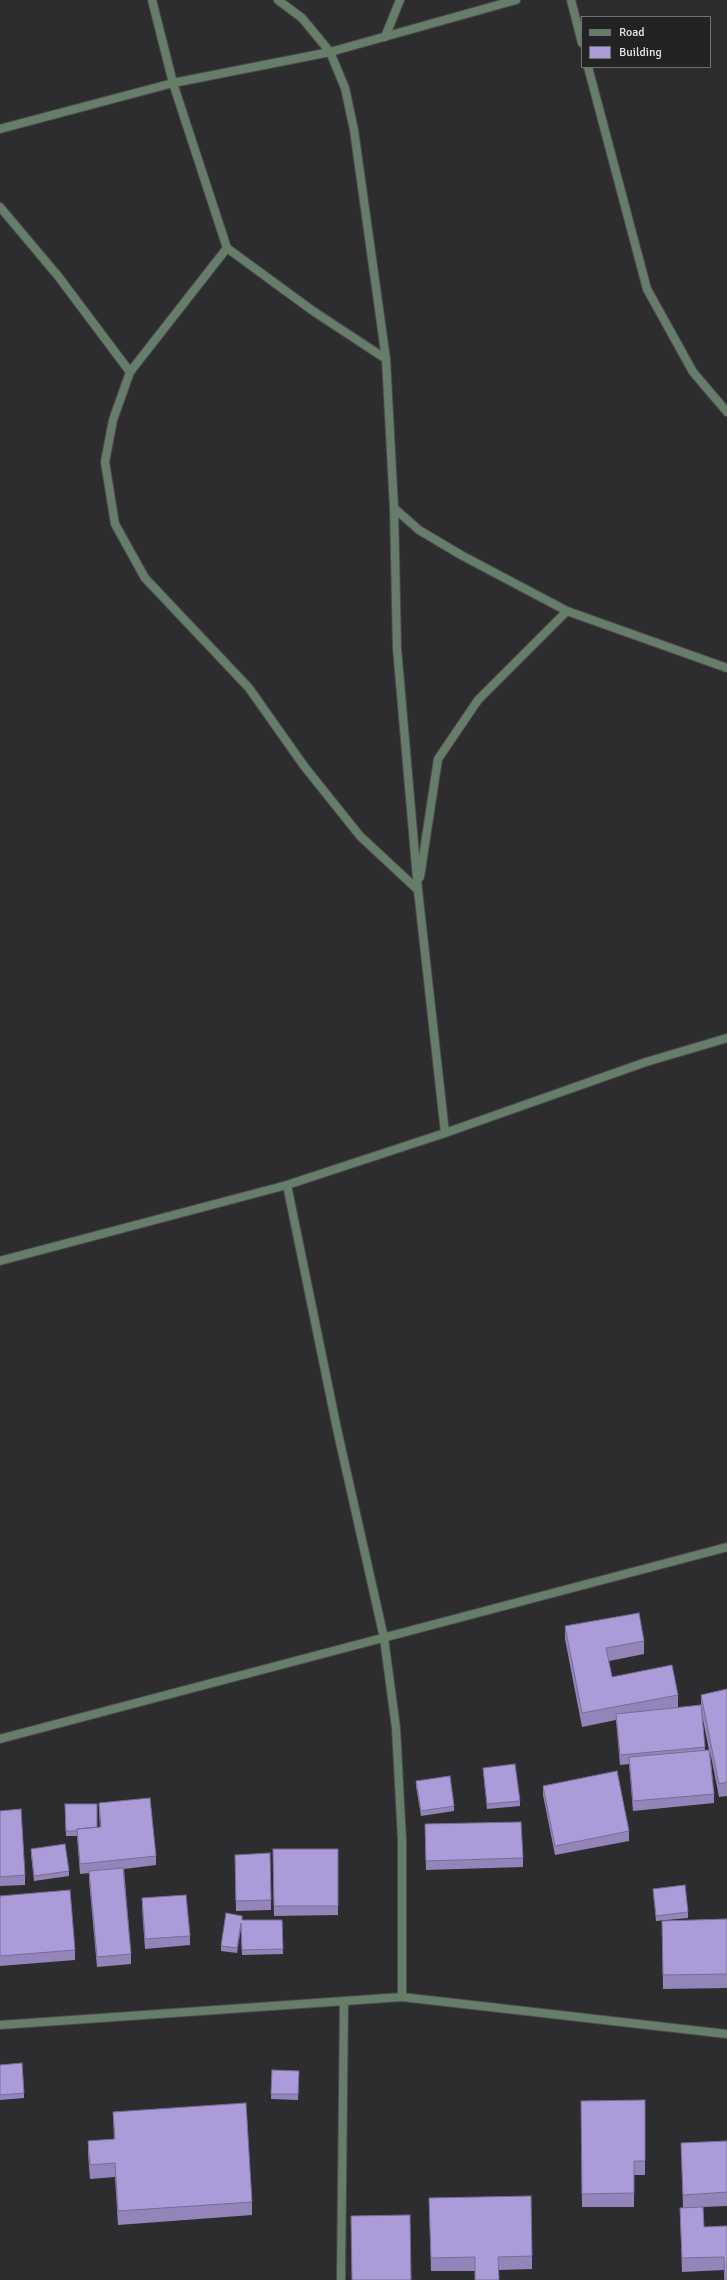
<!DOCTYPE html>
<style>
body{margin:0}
#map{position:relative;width:727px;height:2280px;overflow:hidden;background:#2d2d2f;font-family:Signika,sans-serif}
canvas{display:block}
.legend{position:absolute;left:581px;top:16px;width:130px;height:52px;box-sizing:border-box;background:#232325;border:1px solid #717173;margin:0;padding:5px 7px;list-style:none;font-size:12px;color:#e7e6e8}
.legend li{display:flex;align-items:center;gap:8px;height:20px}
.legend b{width:20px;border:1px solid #717173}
</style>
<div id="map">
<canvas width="727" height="2280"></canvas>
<ul class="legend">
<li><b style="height:5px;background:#667d69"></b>Road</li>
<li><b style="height:11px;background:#ab9bd8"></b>Building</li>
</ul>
</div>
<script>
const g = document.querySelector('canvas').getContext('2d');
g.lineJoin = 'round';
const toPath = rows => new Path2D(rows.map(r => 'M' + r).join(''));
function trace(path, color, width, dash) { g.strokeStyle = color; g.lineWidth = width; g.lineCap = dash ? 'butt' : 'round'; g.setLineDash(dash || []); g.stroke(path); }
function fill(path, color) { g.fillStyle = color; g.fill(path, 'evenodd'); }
const minor = toPath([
 [152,0,173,83,227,248,313,311,386,359],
 [278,0,302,18,330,52,345,88,354,130,386,359,394,508,419,530,461,555,567,611,727,668],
 [571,0,582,43],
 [385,37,400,0],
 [588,67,647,289,693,372,727,412],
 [0,129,173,83,330,52,516,0],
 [0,207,58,276,130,372],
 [227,248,130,372,113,420,105,462,115,524,145,578,249,688,304,766,360,836,418,890],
 [394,508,397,648,418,890,445,1133],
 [420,877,438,759,478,700,567,611],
 [287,1185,337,1429,384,1638,396,1728,402,1840,402,1997],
 [0,1261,287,1185,445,1133,646,1062,727,1038],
 [0,1739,727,1547],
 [0,2025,402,1997,727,2034],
 [341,2280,344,2001]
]);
trace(minor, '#4b4b4d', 10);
trace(minor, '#667d69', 8);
fill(toPath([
 [565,1626,644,1641,644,1654,609,1661,612,1677,678,1695,678,1708,701,1705,701,1695,727,1689,727,1796,719,1797,710,1751,714,1794,714,1803,633,1811,629,1764,620,1765,616,1720,582,1727,565,1639],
 [702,1715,709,1750,705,1750],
 [483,1768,520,1801,520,1806,487,1809],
 [416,1781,454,1806,454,1811,421,1816,416,1786],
 [543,1786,629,1831,629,1841,555,1855,543,1795],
 [99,1803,156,1856,156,1865,124,1869,131,1954,131,1964,97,1967,89,1880,89,1873,80,1874,77,1836,66,1836,65,1804,97,1827,100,1827,99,1813],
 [0,1811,25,1875,25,1885,0,1886],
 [425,1824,523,1858,523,1867,426,1870],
 [31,1849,69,1871,69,1876,34,1881,31,1854],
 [273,1849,338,1849,338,1915,274,1916],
 [235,1864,271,1900,271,1910,236,1911],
 [653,1889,688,1912,688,1918,656,1921],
 [0,1896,75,1950,75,1960,0,1966],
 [142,1898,190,1936,190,1945,145,1949,142,1908],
 [727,1919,727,1988,663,1989,662,1921],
 [242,1920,282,1920,283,1954,242,1955,241,1928,237,1953,221,1951,221,1946],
 [0,2065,24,2093,24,2098,0,2100],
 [272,2070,299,2071,298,2100,271,2099],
 [645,2100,645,2175,634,2175,634,2207,582,2207,581,2101],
 [113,2112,252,2202,252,2215,118,2225,115,2177,90,2179,88,2154,88,2141,114,2139],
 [727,2141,727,2206,703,2207,704,2227,727,2226,727,2280,724,2280,724,2270,682,2272,680,2208,683,2208,681,2143],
 [429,2198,532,2256,532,2269,499,2270,499,2280,475,2280,475,2271,431,2271]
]), '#9385ba');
fill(toPath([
 [241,1923,241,1928,237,1953,237,1948]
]), '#786c97');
const building = toPath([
 [639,1613,644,1641,606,1648,612,1677,672,1665,678,1695,582,1713,565,1626,639,1613],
 [727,1689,727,1782,719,1784,701,1695,727,1689],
 [701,1705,705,1747,620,1755,616,1714,701,1705],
 [709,1750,714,1794,633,1801,629,1757,709,1750],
 [515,1764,520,1801,487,1804,483,1768,515,1764],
 [617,1771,629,1831,555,1846,543,1786,617,1771],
 [450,1776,454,1806,421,1811,416,1781,450,1776],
 [150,1798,156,1856,80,1864,77,1829,101,1827,99,1803,150,1798],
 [65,1804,97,1804,97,1827,77,1829,77,1831,66,1831,65,1804],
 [21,1809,25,1875,0,1877,0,1811,21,1809],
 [521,1822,523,1858,426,1861,425,1824,521,1822],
 [65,1844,69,1871,34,1876,31,1849,65,1844],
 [273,1849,338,1849,338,1906,274,1906,273,1849],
 [270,1853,271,1900,236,1901,235,1855,270,1853],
 [123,1868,131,1954,97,1957,89,1871,123,1868],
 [685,1885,688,1912,656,1916,653,1889,685,1885],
 [70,1890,75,1950,0,1956,0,1896,70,1890],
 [186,1895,190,1936,145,1939,142,1898,186,1895],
 [226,1913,242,1916,242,1920,282,1920,283,1949,242,1950,241,1923,237,1948,221,1946,226,1913],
 [727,1919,727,1974,663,1975,662,1921,727,1919],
 [22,2063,24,2093,0,2095,0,2065,22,2063],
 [272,2070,299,2071,298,2094,271,2094,272,2070],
 [645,2100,645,2161,634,2161,634,2193,582,2194,581,2101,645,2100],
 [246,2103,252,2202,118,2211,115,2163,90,2165,88,2141,115,2139,113,2112,246,2103],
 [727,2141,727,2192,683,2195,681,2143,727,2141],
 [531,2196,532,2256,498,2257,499,2280,475,2280,475,2257,431,2258,429,2198,531,2196],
 [703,2207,704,2227,727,2226,727,2280,725,2280,724,2257,682,2258,680,2208,703,2207],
 [410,2215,411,2280,352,2280,351,2216,410,2215]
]);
fill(building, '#ab9bd8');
trace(building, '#786c97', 1);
</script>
